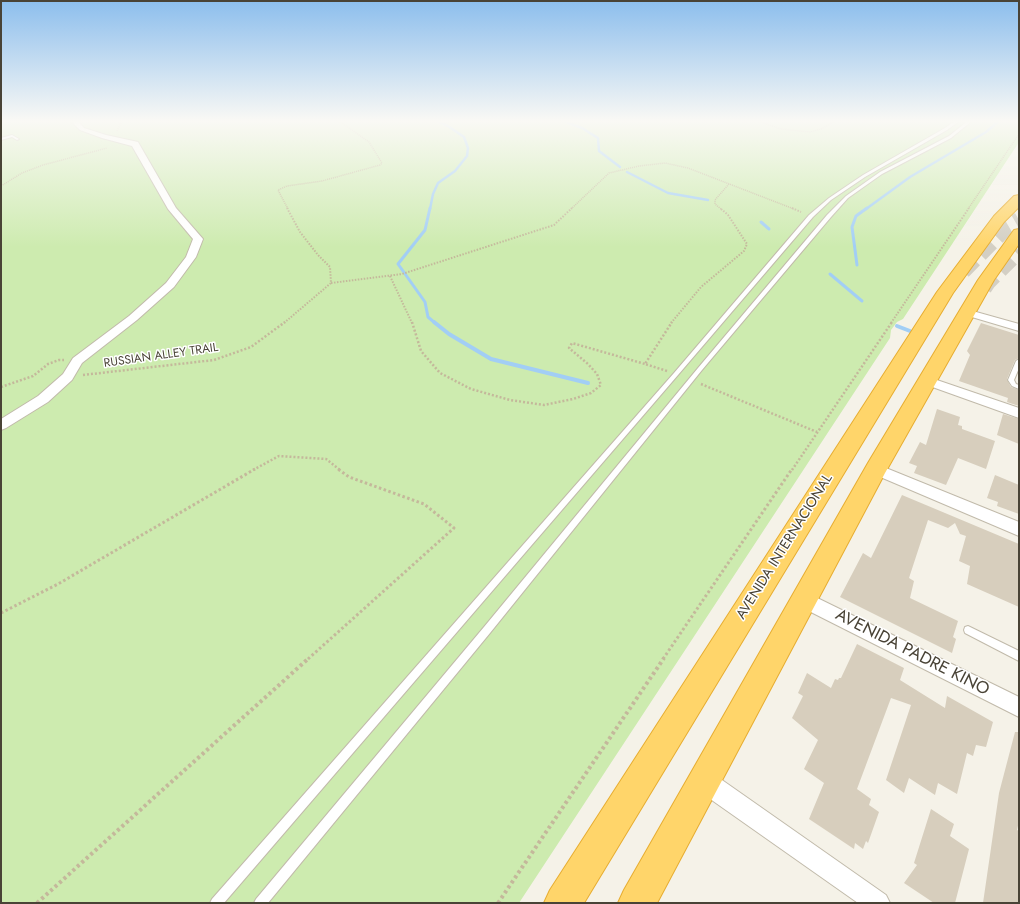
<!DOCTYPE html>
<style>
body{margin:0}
#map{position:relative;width:1020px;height:904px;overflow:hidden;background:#f5f2e8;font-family:Jost,sans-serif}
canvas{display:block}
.frame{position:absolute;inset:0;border:2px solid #494336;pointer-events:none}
</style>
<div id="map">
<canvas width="1020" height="904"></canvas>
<div class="frame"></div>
</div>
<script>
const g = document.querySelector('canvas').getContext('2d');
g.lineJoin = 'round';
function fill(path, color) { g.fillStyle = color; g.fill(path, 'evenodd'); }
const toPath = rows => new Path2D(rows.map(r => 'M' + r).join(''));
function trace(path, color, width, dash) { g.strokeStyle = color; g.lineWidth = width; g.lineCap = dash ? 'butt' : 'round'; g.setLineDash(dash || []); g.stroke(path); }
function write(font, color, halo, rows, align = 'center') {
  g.font = font + ' Jost,sans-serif'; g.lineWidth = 3; g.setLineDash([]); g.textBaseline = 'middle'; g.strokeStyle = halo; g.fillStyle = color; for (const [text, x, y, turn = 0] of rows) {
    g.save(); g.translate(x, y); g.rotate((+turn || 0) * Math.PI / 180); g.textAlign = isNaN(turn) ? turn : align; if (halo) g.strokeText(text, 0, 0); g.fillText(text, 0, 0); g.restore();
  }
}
fill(toPath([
 [1,120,1019,120,1019,142,903,319,897,322,891,330,890,338,519,903,1,903]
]), '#cdebaf');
trace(toPath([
 [561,120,582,128,598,138,599,151,620,167],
 [627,172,668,193,708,200],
 [430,209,433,194,438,183,455,171,467,156,468,148,464,137,448,126,435,120],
 [866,209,910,177,986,132,1000,120]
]), '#a2cef5', 2.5);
trace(toPath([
 [430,208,425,230,398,264,425,302,428,317,435,323],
 [761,222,769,229],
 [857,265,852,227,856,216,867,208],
 [830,274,862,301]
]), '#a2cef5', 3);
trace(toPath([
 [434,322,449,334,491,359,588,383],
 [897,326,910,331]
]), '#a2cef5', 4);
fill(toPath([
 [981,323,1019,335,1019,358,1015,360,1007,379,1011,387,1019,390,1019,406,1007,402,1008,398,959,381,970,355,967,351],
 [937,409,960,417,958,425,962,426,962,429,995,441,986,469,958,458,946,485,914,473,917,466,909,463,920,442,926,445],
 [1003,414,1019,419,1019,444,997,435],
 [995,475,1019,485,1019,514,997,506,998,502,987,498],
 [902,495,1019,544,1019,607,967,584,970,566,959,561,966,536,960,534,955,523,948,528,928,520,909,578,914,581,910,598,958,621,953,637,956,639,952,653,840,597,863,553,871,558],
 [857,644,904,668,900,680,945,708,947,696,993,722,986,747,976,745,973,756,967,753,957,794,938,783,935,795,909,778,904,793,886,780,911,705,891,698,857,789,871,799,869,805,879,812,868,843,866,841,863,849,855,843,854,849,809,819,824,783,804,769,818,740,792,718,803,696,798,693,807,673,831,688,835,679,838,680,839,678,841,678],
 [1015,732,1019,732,1019,821,1017,830,1019,831,1019,903,983,903,999,793],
 [931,809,954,824,950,836,969,849,955,903,934,903,904,883,917,865,914,863]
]), '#d7cebd');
trace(toPath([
 [963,271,1007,227,1019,220],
 [984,288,988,282,1019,251]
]), '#d3cfc4', 16, [16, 8]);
const lane = toPath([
 [956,120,961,120,947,130,865,177,831,200,813,217,678,375,224,903,210,903,212,899,674,373,809,215,829,198,863,175,945,128,956,120],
 [969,120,973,120,951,138,882,174,848,198,831,217,702,370,490,633,268,903,254,903,256,899,484,627,698,368,827,215,846,196,880,172,949,136,969,120],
 [12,135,19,139,17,140,12,137,1,140,1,138,12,135],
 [1019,359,1019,368,1014,380,1016,384,1019,385,1019,389,1012,386,1008,380,1016,361,1019,359],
 [968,626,1019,651,1019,661,965,633,964,630,965,627,968,626]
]);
const street = toPath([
 [70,120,77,120,84,128,106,135,138,142,176,208,203,239,196,257,174,287,137,320,82,363,72,380,48,402,6,428,1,430,1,419,38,396,63,374,73,358,129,316,166,283,186,257,193,239,168,209,132,146,102,138,80,130,70,120],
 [969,310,1019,324,1019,331,965,315,964,313,965,311,969,310],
 [928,377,1019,408,1019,418,924,384,922,381,924,378,928,377],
 [876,464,1019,522,1019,536,871,473,869,469,871,465,876,464],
 [805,592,1019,697,1019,717,799,606,796,600,799,594,805,592],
 [704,770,712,773,886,895,890,903,858,903,696,789,693,781,696,773,704,770]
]);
const highway = toPath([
 [1019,195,1019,207,1004,222,953,293,584,903,544,903,550,890,937,292,994,216,1014,196,1019,195],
 [1019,229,1019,244,994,280,885,473,657,903,618,903,624,890,868,463,978,280,1014,230,1019,229]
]);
trace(lane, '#c1baaa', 2);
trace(street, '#c1baaa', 2);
trace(highway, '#e7ad31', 2);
trace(toPath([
 [755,120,781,129,810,132,821,129,837,120],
 [117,131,122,120],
 [1,186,22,173,43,165,107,148],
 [288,209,278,190,287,186,322,181,380,165,382,163,369,142,342,123,335,120],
 [571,209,609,173,639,166,665,163,688,168,794,209],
 [721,209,715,204,715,200,729,184],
 [968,209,1019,134]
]), '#c4b89b', 1.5, [1, 1]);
trace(toPath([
 [792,208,801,212],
 [390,276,412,323],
 [331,283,402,274,554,225,572,208],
 [284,323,331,283,330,267,318,255,300,232,287,208],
 [671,323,701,287,744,251,747,244,728,215,720,208],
 [891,323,969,208]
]), '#c4b89b', 2, [1.5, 1.5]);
trace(toPath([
 [412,322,421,351,440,373,471,389,510,400,544,405,573,399,591,393,601,385,597,374,588,364,569,348,572,343,645,364],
 [667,371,645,364,672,322],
 [83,375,214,360,251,347,285,322],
 [701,384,817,432],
 [1,387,33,376,48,364,59,360,64,360],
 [253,470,279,456,326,459,340,470],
 [792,470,892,322]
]), '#c4b89b', 2.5, [2, 2]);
trace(toPath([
 [1,613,58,584,255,469],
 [308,659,454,528,424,504,349,477,338,469],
 [663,659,792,469]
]), '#c4b89b', 3, [2.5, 2.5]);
trace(toPath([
 [37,903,309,658],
 [498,903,664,658]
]), '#c4b89b', 4, [3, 3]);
fill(lane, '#fff');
fill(street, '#fff');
fill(highway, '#ffd56a');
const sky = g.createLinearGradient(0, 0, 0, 247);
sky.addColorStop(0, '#8cbeed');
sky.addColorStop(0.49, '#faf9f5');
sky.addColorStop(1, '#faf9f500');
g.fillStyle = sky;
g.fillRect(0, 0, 1020, 247);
write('12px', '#494336', '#fff', [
 ["RUSSIAN ALLEY TRAIL",161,356,-8]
]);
write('14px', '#494336', '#fff', [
 ["AVENIDA INTERNACIONAL",785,547,-58]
]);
write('17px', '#494336', '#fff', [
 ["AVENIDA PADRE KINO",912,653,27]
]);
</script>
